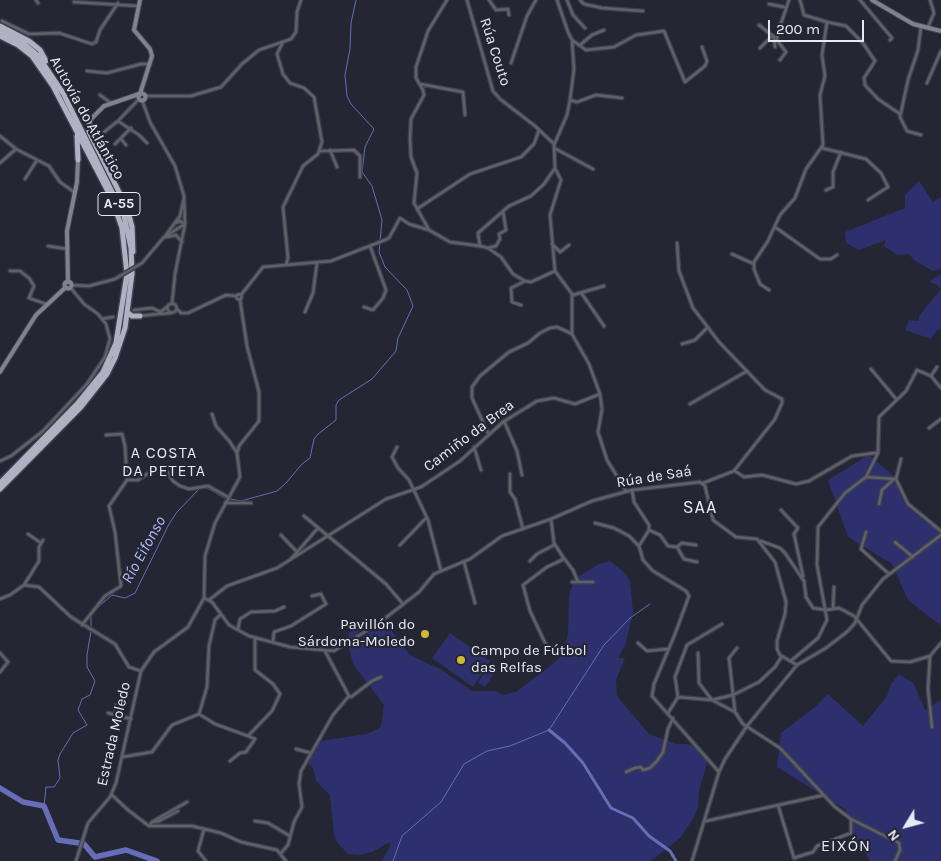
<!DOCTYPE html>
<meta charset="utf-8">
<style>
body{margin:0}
#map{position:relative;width:941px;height:861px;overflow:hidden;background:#242633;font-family:Karla,sans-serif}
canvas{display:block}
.north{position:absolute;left:881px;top:801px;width:50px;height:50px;-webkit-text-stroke:4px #242633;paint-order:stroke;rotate:233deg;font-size:14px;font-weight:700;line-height:20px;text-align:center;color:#e8eaf3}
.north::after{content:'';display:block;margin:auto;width:18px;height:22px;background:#e8eaf3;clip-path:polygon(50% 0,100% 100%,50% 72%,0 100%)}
.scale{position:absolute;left:768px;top:20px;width:96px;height:22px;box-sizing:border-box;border:2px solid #e8eaf3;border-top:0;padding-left:6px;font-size:15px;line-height:18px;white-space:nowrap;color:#e8eaf3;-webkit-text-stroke:4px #242633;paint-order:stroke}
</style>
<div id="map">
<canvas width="941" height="861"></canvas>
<div class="north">N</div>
<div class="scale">200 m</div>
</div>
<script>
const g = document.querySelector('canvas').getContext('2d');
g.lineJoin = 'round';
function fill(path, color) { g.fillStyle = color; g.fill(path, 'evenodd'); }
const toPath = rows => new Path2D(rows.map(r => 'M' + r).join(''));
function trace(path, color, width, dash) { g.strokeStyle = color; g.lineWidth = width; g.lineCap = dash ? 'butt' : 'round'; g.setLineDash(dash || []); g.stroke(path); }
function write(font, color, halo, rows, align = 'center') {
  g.font = font + ' Karla,sans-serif'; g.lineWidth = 4.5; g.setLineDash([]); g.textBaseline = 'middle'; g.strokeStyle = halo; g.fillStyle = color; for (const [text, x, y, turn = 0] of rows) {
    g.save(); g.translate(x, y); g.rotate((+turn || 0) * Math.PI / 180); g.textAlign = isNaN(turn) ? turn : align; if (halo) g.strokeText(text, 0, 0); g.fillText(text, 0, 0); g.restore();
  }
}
fill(toPath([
 [919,181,933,202,941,197,941,269,933,271,914,260,909,254,897,255,884,246,886,240,859,250,846,243,845,232,905,208,905,195],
 [941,274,941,329,937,330,931,339,905,330,909,320,919,321,919,316,941,289,936,284,931,283,931,280],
 [869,455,896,478,907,507,941,532,941,626,908,600,892,564,848,537,828,480],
 [610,561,626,574,630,582,633,613,625,646,618,658,625,658,616,680,617,696,649,734,676,744,687,744,702,749,708,761,699,790,698,807,693,819,680,838,651,861,381,861,389,849,390,842,372,852,361,855,348,854,337,842,334,834,330,795,316,781,313,768,308,763,320,741,367,734,381,727,384,705,353,664,347,641,349,632,358,622,359,622,358,650,364,636,382,623,389,627,410,655,440,669,472,691,495,691,504,695,516,692,554,663,562,655,568,634,569,594,576,578,599,564],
 [450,633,490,661,473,687,432,658],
 [489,666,496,671,485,687,478,682],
 [899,674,914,684,925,710,941,700,941,861,870,861,856,839,846,810,777,767,781,733,815,707,828,694,863,726,887,696,891,684]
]), '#2d306d');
trace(toPath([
 [207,488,225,498,241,501,277,491,286,483,302,464,310,458,314,439,318,434,336,420,336,405,339,400,372,379,396,351,398,338,413,306,407,290,385,267,379,252,382,220,372,186,362,172,365,147,374,129,351,104,347,96,345,75,350,49,351,23,356,0],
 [96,609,112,595,125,598,135,593,169,524,177,512,200,488],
 [91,627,91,616,94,612],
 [44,806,46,787,54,787,60,778,58,760,60,754,73,733,87,725,78,710,82,699,90,695,95,681,87,667,87,655,91,631],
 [393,861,402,836,441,802,464,764,487,751,510,746,549,730,604,645,630,618,650,604]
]), '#666eb8', 1);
trace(toPath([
 [549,730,565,743,583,763,611,808,633,818,649,836,670,851,676,861]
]), '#666eb8', 3);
trace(toPath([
 [0,788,23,802,44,806,58,840,79,843],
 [84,844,95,857,126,850,157,861]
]), '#666eb8', 5.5);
const street = toPath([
 [36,0,38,3],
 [467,0,493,91,500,99,535,126,554,144],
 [489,0,496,10,508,9,509,15],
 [557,0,568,32,572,40,586,50,614,47,636,35,664,31,685,82,705,66,707,61,702,47],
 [567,0,573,15,585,28],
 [580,0,584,4,602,8,643,11],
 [860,0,892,38,890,40],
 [74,2,138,6],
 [769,4,784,7],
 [2,21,29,34,59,33,92,44,96,42,100,30,118,3],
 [827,22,846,26,863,43,875,61,864,78,865,85,878,99,900,114],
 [759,25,774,37,775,47],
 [921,27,918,50,908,80,900,117,907,131,921,135],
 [928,27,934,13,930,0],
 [777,35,777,40,786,52,780,60],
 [282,44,277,54,283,74,290,83,304,88,314,97,322,142,318,154,303,166,283,207,288,258,286,265],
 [580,45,592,35,604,30],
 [760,48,771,37,777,35,789,0],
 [511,63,527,16,536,0],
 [87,71,107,73,141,64,150,64],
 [927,83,941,51],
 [420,84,463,92,465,115],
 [100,95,111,103],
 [145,96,191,96,221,87,242,64,259,50,291,39,296,32,297,12,301,0],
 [142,100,150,122,175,166,184,196,185,224,175,274,172,304],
 [570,100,577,102,596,95,622,98],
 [118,121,139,99],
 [0,136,16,149,49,166,60,182,74,192],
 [121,139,126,145],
 [94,140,118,121,139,135,147,143],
 [115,144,131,128],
 [822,148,866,159,881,173,888,187,868,200],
 [556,149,593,169],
 [330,150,337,167],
 [321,151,354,150,360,156,360,177],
 [0,163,16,149],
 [555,168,561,180,550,215,555,271,572,294,572,334,589,364,600,394,602,409,598,432,607,460,626,491],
 [25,179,37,160],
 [826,190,833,187,833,172,841,152],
 [417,209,470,174,521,157,534,144,539,130],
 [175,223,180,221,185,224],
 [775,227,820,259,831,259,837,255],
 [429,230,450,242,480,246],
 [166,235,180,216,184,198],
 [166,237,176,235,182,242],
 [677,243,679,271,693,308,719,342,765,390,782,399,782,403,775,419,734,471,703,483],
 [552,244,560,252,569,245],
 [48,246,67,249],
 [488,248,496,246,500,239,499,234,506,230,503,211],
 [732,254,754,264],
 [142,263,164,237,185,224],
 [10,271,20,271,29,278,34,286,29,298,46,304],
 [555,271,531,282,525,281,513,274,501,257,488,248,480,246,478,233,509,206,531,196,544,184,555,168,554,145,567,115,570,100,574,69,572,40],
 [71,285,89,286,115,279],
 [769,290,760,284,754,269,754,262,768,241,780,215,795,198,806,169,823,145,820,95,825,76,822,55,827,22,804,15,800,0],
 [582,294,604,326],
 '236.5 297a2.5 2.5 0 1 1 5 0a2.5 2.5 0 1 1-5 0Z',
 [241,295,263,267,331,261,385,240,389,238,400,218,409,224,429,230,414,203,417,173,411,157,410,139,411,119,424,95,423,90,416,78,416,67,428,31,447,0],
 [573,295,604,286],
 '167.5 308a4.5 4.5 0 1 1 9 0a4.5 4.5 0 1 1-9 0Z',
 [521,305,512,302,511,288,525,281],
 [364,307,373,310,383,298,386,290,370,246],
 [177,309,181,313,188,313,226,295,237,296],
 [134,310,152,308,161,312],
 [305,312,313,293,317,263],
 [159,314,171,313],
 [140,316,158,314,168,306],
 [102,319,113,317],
 [682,344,695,340,708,327],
 [871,369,897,400],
 [931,376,937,367],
 [690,404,747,371],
 [212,414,216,426,230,442,237,453],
 [504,421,517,451,522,475],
 [929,428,941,419],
 [488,433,472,398,472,387,480,376,509,352,528,343,540,333,550,328,557,327,572,334],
 [397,447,392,457,398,468,409,480,428,520,441,571],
 [474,447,481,470],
 [878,453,879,417,906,391,917,370,931,376,941,388],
 [0,461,11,456,43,431,87,384,105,357,110,339,106,324,98,314,84,304,70,287],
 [735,471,744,477,762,475,796,484,809,481,852,456,874,453,878,453,866,477,896,479],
 [510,474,510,492,515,499,523,529],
 [896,479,908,504,941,531],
 [896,479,901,459],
 [127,480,138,480,150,472,165,468,173,481,180,486,189,489,208,486,228,497],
 [632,490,634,502,649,525,649,530,639,546,643,560,653,571,686,591,689,596,675,634,654,684,652,696,719,772],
 [225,503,251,503],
 [879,504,882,490,894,479],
 [781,510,798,528,794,534,803,576],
 [304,516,386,584,403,604],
 [595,523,614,528,629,536,639,546],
 [649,530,660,535,668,546,677,547,684,559,697,562],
 [866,532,861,549,889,574],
 [28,534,41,543],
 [281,535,297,552],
 [761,541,780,548,785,553,804,581,806,597,813,608,826,610,839,608,854,616,891,661,910,662,930,656,928,689,932,727],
 [895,542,913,557],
 [400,545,426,518],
 [677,547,682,543,696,545],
 [563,557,573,570,578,582,593,582],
 [291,559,318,528],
 [530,561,537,554,554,545],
 [464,562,475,603],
 [572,582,578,582],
 [24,585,39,561,39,547,43,540],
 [204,598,212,602,229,625,249,636,290,647,334,651,379,623,419,592,434,574,470,559,502,536,551,519,592,501,632,490,700,482,705,486,713,520,736,537,757,539,775,562,786,602,785,614,777,641,777,649,780,655,797,665],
 [0,599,10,595,24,585,39,587,71,617,115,644,129,667,141,671],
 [209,600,227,586,277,568,386,499,421,487,460,461,503,422,537,401,554,398,575,404,600,394],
 [833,609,834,587],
 [220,615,215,620,209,646,207,687,199,714,215,724,248,736,272,711,280,694,273,684,255,670,255,638],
 [82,625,105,596,121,586,115,532,109,506,127,480,125,446,122,434,106,435],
 [238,629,240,619,251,612,275,611,284,607],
 [273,642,274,632,291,626,326,604,321,594,312,596],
 [638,643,647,651,667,649],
 [547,647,530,611,523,585,547,567,562,560,563,557,554,543,551,519],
 [0,653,8,662,0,672],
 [698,653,699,683,712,700,733,695,759,682,775,667,782,656],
 [930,656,941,643],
 [792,660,818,638,827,620,817,565,818,527,845,493,866,477],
 [349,696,351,697,372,681,381,677],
 [678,697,675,677,687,645,722,624],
 [735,712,729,658,737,648],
 [108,713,131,719],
 [668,713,678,697,712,700,735,712,743,724,780,748,835,807,851,819,899,843,900,850,895,861],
 [115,715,116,705],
 [296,749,311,753],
 [122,757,152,752,172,725,199,714],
 [230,761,240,753,246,752,255,739,248,736],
 [626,772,635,768,641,767,643,770,650,768,657,761,663,752,668,729,673,718],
 [112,795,128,810,149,826,192,826,221,833,241,842,277,850,286,861],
 [778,805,794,858,813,852,817,846,851,833,851,819],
 [255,821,268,823,290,836],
 [706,821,824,795],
 [152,822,187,802],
 [149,826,152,822,159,821,178,811],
 [204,829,198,851,206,861],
 [281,853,288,845,294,822,302,807,299,784,301,771,333,715,349,696,325,651],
 [76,861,88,823,110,797,116,783,141,671,154,652,188,627,204,598,205,556,215,523,240,477,237,453,239,446,259,421,259,392,247,346,240,300],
 [692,861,719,772,725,759,747,726,797,665,826,648,848,631,855,623,862,605,883,579,941,535]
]);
const secondary = toPath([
 [140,0,134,30,150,49,152,56,140,94],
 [872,0,913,24,941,31],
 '138.5 97a3.5 3.5 0 1 1 7 0a3.5 3.5 0 1 1-7 0Z',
 [89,121,104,106,139,94],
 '64.5 285a3.5 3.5 0 1 1 7 0a3.5 3.5 0 1 1-7 0Z',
 [68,282,67,231,77,182,78,160],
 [0,372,36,315,66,287]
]);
const highway = toPath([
 [0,26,29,41,40,50,46,61],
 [0,31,22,42,38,56,63,93,124,216,131,248,132,274,125,328,115,358,107,374,81,407,0,489],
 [0,36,18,45,32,56,53,86,112,199,122,228,127,274,116,343,103,372,77,404,0,483],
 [89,121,89,132,127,208,132,227,133,252],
 [77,136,78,160],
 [127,312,132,316,140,316]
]);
trace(street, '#3f414e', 5);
trace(secondary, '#3f414e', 6);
trace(highway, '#3f414e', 8);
trace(street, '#606168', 2.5);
trace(secondary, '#80828d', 4);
trace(highway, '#afb2c3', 5);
const streetBridge = toPath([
 [115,279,142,263]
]);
trace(streetBridge, '#3f414e', 5, []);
trace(streetBridge, '#606168', 2.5);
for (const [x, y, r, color] of [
 [425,634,5,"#d1b736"],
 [461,660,5,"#d1b736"]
]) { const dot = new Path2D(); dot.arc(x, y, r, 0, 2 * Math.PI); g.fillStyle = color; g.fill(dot); trace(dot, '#242633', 2); }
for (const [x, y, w] of [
 [119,204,42]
]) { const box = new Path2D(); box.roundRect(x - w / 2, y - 11.5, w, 23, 4); g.fillStyle = '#242633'; g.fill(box); trace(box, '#e8eaf3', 1); }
write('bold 14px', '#e8eaf3', null, [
 ["A-55",119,204]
]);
write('15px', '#e8eaf3', '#242633', [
 ["Rúa Couto",495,52,72],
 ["Autovía do Atlántico",87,118,61],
 ["Camiño da Brea",469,436,-37],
 ["Rúa de Saá",654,477,-9],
 ["Estrada Moledo",114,734,-77]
]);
write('15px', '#e8eaf3', '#242633', [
 ["Pavillón do",415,625],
 ["Sárdoma-Moledo",415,642],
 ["Campo de Fútbol",471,651,"left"],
 ["das Relfas",471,668,"left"]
], 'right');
g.letterSpacing = '1px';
write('16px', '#e8eaf3', '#242633', [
 ["A COSTA",164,453],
 ["DA PETETA",164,471],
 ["EIXÓN",846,846]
]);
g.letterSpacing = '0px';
write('italic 16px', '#b4befb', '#242633', [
 ["Río Eifonso",144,550,-61]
]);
g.letterSpacing = '1px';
write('18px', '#e8eaf3', '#242633', [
 ["SAA",700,508]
]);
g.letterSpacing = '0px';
</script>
